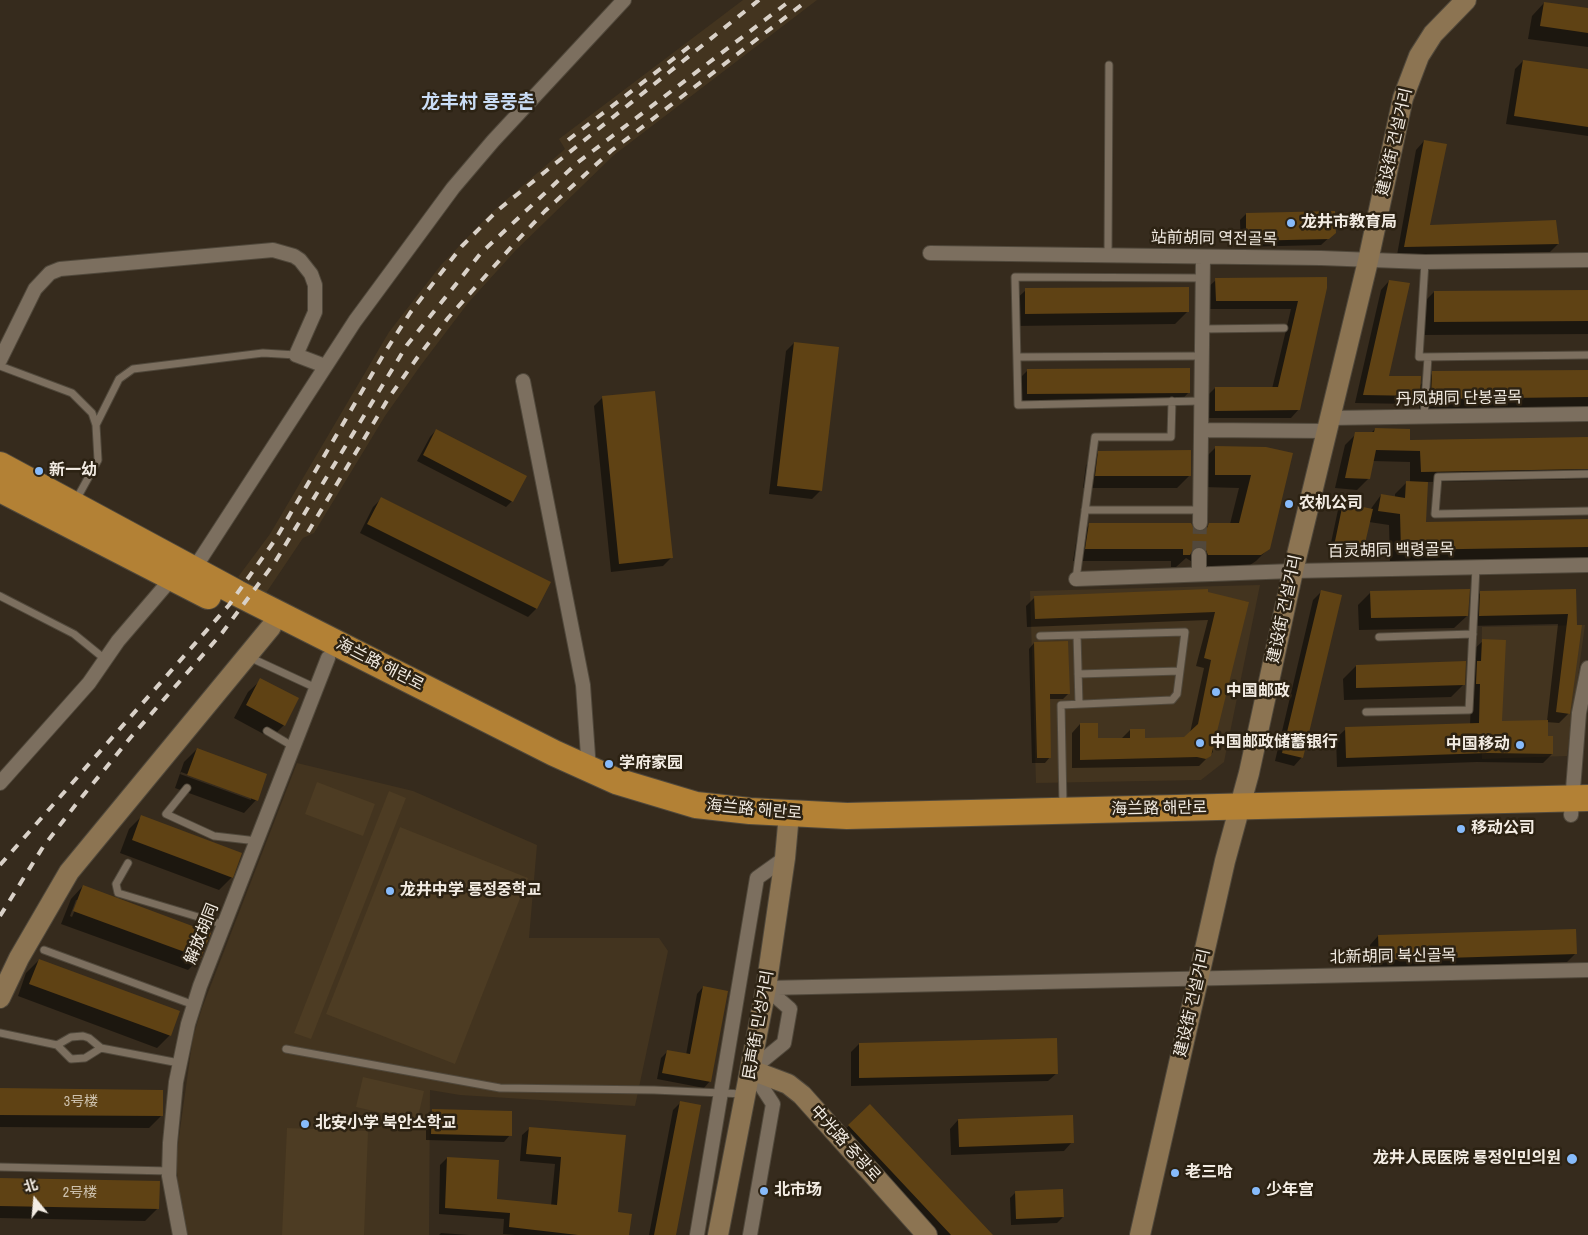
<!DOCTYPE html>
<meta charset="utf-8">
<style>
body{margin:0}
#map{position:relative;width:1588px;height:1235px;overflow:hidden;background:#362b1d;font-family:"Archivo Narrow","Noto Sans SC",sans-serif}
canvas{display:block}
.north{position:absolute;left:10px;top:1175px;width:50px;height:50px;-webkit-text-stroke:4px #2c2213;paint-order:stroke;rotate:343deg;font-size:14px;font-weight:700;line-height:20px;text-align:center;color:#f3ece3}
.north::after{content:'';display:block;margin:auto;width:18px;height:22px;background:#f3ece3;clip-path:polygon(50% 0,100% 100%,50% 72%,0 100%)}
</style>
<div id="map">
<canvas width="1588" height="1235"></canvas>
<div class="north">北</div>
</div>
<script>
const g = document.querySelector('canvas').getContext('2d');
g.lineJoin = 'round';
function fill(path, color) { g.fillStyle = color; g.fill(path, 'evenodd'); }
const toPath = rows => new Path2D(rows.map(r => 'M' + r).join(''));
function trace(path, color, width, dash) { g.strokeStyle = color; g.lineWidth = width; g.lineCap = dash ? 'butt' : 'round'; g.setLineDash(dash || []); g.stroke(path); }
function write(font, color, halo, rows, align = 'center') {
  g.font = font + ' "Archivo Narrow","Noto Sans SC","Noto Sans KR",sans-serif'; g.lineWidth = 5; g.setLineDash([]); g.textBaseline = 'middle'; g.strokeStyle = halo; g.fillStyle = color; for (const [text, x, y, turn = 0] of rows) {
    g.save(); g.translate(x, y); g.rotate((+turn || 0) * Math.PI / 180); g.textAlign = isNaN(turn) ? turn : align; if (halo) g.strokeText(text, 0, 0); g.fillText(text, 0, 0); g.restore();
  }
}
fill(toPath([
 [743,0,817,0,614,155,516,250,468,303,421,365,385,416,314,533,303,538,266,593,238,577,270,534,389,332,441,265,491,213,565,149,559,139],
 [1260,585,1224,762,1201,780,1036,783,1030,591],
 [1585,625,1567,756,1482,759,1480,715,1482,627],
 [297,763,413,791,537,845,529,938,659,938,668,951,635,1106,460,1095,430,1090,429,1235,187,1235,180,1214,176,1158,193,1037,202,1008]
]), '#43341f');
fill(toPath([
 [317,782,375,804,363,836,305,814],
 [389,791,406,798,311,1039,294,1033],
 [400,827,528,878,455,1064,326,1014],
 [363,1077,424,1091,417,1121,356,1107],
 [287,1128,368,1131,364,1235,282,1235]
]), '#4d3c23');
fill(toPath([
 [1544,3,1588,9,1588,47,1528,39,1532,16],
 [1523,61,1588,70,1588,136,1506,124,1515,69],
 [1424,141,1429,226,1558,244,1550,252,1397,255,1416,150],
 [1246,214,1334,233,1321,245,1241,247,1240,220],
 [1326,278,1299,409,1291,418,1207,418,1207,396,1215,388,1272,389,1291,309,1208,309,1207,288,1216,280],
 [1389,281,1387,377,1419,386,1433,373,1588,371,1588,409,1419,411,1420,394,1410,404,1355,403,1381,290],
 [1026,290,1188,311,1175,324,1013,326,1013,302],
 [1588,291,1588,334,1422,335,1421,305,1434,292],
 [794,343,821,490,812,499,769,494,786,351],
 [1027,371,1189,392,1177,405,1015,407,1015,383],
 [602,398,671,558,663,566,611,572,594,406],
 [1375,429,1409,441,1588,438,1588,479,1427,482,1424,523,1588,520,1588,558,1390,561,1389,525,1369,522,1362,552,1356,558,1329,552,1338,510,1344,504,1370,510,1381,495,1395,497,1395,494,1407,482,1410,483,1410,462,1373,461,1369,478,1357,490,1335,488,1345,445,1356,434,1370,434],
 [436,430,512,501,506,507,417,461,430,437],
 [1216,447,1266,448,1269,548,1256,561,1247,567,1195,568,1194,563,1186,558,1176,567,1171,567,1171,561,1073,561,1077,537,1089,525,1200,533,1209,524,1230,524,1239,488,1203,487,1203,460],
 [1099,452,1190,475,1177,488,1083,488,1086,465],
 [382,498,549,582,536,609,528,617,360,533,373,507],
 [1575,590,1569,713,1559,723,1546,722,1547,737,1552,754,1543,763,1477,762,1337,767,1336,738,1346,729,1470,725,1473,650,1483,641,1501,722,1547,721,1558,624,1469,626,1470,603,1481,592],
 [1322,591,1302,757,1294,766,1275,761,1313,600],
 [1371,592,1467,616,1454,628,1359,630,1358,605],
 [1207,593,1248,602,1212,741,1213,752,1199,766,1072,768,1072,733,1080,724,1097,739,1121,739,1130,730,1144,739,1185,738,1190,733,1204,668,1196,666,1208,620,1027,627,1026,606,1035,597],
 [1034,643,1069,693,1063,699,1049,699,1050,757,1045,763,1032,763,1029,649],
 [1356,666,1464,684,1451,697,1344,700,1343,679],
 [261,680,284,725,271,738,234,718,248,692],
 [197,749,256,800,244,813,175,788,184,762],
 [181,772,251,797,251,800,180,774],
 [142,816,232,877,219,890,120,853,129,829],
 [83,886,200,958,188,970,61,924,71,899],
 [76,900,79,900,72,917,70,916],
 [1378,936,1576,953,1567,962,1371,968,1370,945],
 [39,960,170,1035,157,1048,18,996,26,973],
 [703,987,710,1081,704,1088,657,1079,661,1058,667,1052,686,1055,697,994],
 [859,1044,1057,1073,1048,1081,851,1086,851,1052],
 [0,1090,161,1116,149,1128,0,1127],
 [680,1103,675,1235,649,1235,673,1110],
 [870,1106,991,1235,935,1235,840,1134],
 [433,1110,510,1135,504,1142,426,1140,426,1117],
 [1072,1116,1072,1142,1064,1151,951,1155,950,1129,958,1120],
 [529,1129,624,1136,617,1213,628,1235,515,1235,503,1234,504,1219,439,1214,440,1165,447,1158,496,1200,551,1206,555,1164,520,1161,522,1135],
 [0,1179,158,1208,145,1221,0,1218],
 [1016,1192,1063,1217,1057,1223,1011,1225,1010,1198],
 [441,1233,469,1235,439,1235]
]), '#0007');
fill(toPath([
 [1544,2,1588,8,1588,33,1540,26],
 [1523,60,1588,69,1588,127,1514,116],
 [1424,140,1447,144,1430,225,1556,220,1559,244,1404,247],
 [1335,211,1336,233,1329,239,1246,241,1246,213],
 [1327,277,1327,288,1300,410,1215,411,1215,387,1278,387,1298,301,1216,301,1215,278],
 [1389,280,1410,283,1389,376,1421,376,1420,396,1363,395],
 [1189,287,1189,312,1025,314,1025,288],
 [1588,290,1588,321,1434,322,1434,291],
 [794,342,839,347,822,491,777,486],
 [1190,368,1190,393,1027,394,1027,369],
 [1588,370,1588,397,1431,399,1432,371],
 [655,391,673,558,619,564,602,396],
 [1375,428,1410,429,1410,440,1588,437,1588,469,1421,472,1420,451,1376,450,1370,479,1345,478,1355,432,1374,432],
 [436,429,527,476,513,502,423,455],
 [1215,446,1266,447,1293,453,1270,549,1261,555,1208,555,1206,550,1199,546,1194,548,1190,555,1183,555,1183,549,1085,549,1089,523,1191,523,1195,530,1200,532,1207,528,1209,523,1239,523,1251,475,1215,475],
 [1191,450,1191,476,1095,476,1098,451],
 [1406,481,1428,482,1426,522,1588,519,1588,547,1401,550,1400,514,1378,511,1381,494,1405,498],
 [381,497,551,582,537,609,367,524],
 [1343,503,1373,509,1363,552,1334,546],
 [1208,589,1208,592,1249,602,1211,756,1206,759,1197,757,1080,760,1080,723,1098,723,1098,738,1130,738,1130,729,1145,729,1145,738,1184,737,1198,724,1211,660,1204,658,1215,612,1035,619,1034,596],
 [1470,589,1468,616,1371,618,1370,591],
 [1576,589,1577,625,1582,625,1570,714,1556,712,1568,614,1479,616,1480,591],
 [1321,590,1342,595,1303,758,1282,753],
 [1482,639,1506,640,1502,721,1548,720,1548,736,1553,736,1553,754,1488,753,1346,758,1345,727,1479,723,1480,684,1476,684,1477,661,1481,661],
 [1068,641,1070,694,1050,694,1051,758,1037,758,1034,642],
 [1466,661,1465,685,1356,688,1356,665],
 [260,678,299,698,285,726,246,705],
 [197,748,267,774,258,801,187,775],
 [141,815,242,853,233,878,132,840],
 [83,885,211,933,201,958,73,911],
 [1576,929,1577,954,1379,960,1378,935],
 [39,959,180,1011,171,1036,29,984],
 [703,986,728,991,711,1082,662,1073,667,1050,690,1054],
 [1057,1038,1058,1074,859,1078,859,1043],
 [0,1088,163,1090,163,1116,0,1115],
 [680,1101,701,1105,676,1235,654,1235],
 [870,1104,993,1235,951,1235,848,1125],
 [432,1109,512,1111,512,1136,431,1134],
 [1073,1115,1074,1143,959,1147,958,1119],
 [529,1127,626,1135,618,1212,632,1214,629,1235,578,1235,509,1227,510,1213,445,1208,447,1157,499,1160,497,1199,557,1205,561,1157,526,1154],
 [0,1178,160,1181,159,1209,0,1206],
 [1063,1189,1064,1217,1016,1219,1015,1191]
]), '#5f4214');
trace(toPath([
 [1199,555,1200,523]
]), '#52483b', 14, [14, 7]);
const lane = toPath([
 [1108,255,1109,65],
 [1425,262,1419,357,1588,355],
 [1202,329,1284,328],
 [1017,357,1202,356],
 [0,366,72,393,92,413,96,425,98,460,76,500],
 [1201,401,1018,405,1015,277,1203,278],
 [1424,417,1428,357],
 [96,425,119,379,133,369,263,353,296,355],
 [1588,474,1438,477,1435,514,1588,511],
 [1085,510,1200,510],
 [1076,579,1095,437,1171,437,1172,401],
 [0,596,74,634,106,660],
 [1077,635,1079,704],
 [1040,636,1185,632,1177,694,1172,700,1061,705,1063,805],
 [1379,637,1473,634],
 [249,657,316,688],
 [1078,674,1180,671],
 [1366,712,1469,710,1476,567],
 [267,731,294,747],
 [187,788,166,814,214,836,257,841],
 [128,863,116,884,118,893,225,925],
 [44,950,194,1005],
 [0,1033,57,1045,71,1059,85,1058,101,1048],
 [57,1045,71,1037,83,1036,89,1038,101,1048,179,1063],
 [286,1049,500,1088,654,1090,744,1094],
 [0,1167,169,1171]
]);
const street = toPath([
 [930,253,1321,258,1425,262,1588,260],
 [0,360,35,289,50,273,60,269,273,250,294,256,300,260,311,274,315,285,315,312,296,355,325,366],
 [523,381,583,685,589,770],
 [1330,418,1588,414],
 [1201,430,1327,431],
 [1200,523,1203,257],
 [194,569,355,321,453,188,493,141,624,0],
 [1199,574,1199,555],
 [1076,579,1293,571,1588,565],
 [0,783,89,683,118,641,172,578],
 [1571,815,1579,713,1588,668],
 [766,988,1588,970],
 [180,1235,169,1176,170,1143,176,1082,188,1024,200,986,328,658],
 [697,1235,757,878,785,858],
 [750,1235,773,1104,751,1070,784,1043,790,1009,766,988]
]);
const secondary = toPath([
 [0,998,19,958,69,872,271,627],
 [751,1070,788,1084,802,1095,927,1235],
 [718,1235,766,988,785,858,789,814],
 [1140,1235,1225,861,1249,773,1293,571,1368,261,1403,98,1419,56,1433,34,1466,0]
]);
const highway = toPath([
 [0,465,237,593,554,753,616,781,696,805,750,811,847,816,1588,798],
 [0,489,208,596]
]);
trace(lane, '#50483b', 9);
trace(street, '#50483b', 16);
trace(secondary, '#50483b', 22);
trace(highway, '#50483b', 28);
trace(lane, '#7c6f5f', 7);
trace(street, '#7c6f5f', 14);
trace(secondary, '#8c7452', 20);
trace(highway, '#b38135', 26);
trace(toPath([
 [568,140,694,43],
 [308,532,388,399,417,358,448,318,514,244,545,211,611,151,808,0],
 [0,865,229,605,275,540,385,352,410,313,462,246,498,210,546,171,759,0],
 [0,916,43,847,77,803,131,737,222,633,275,562,407,345,481,253,577,163,791,0]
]), '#d9d1c8', 4, [9, 9]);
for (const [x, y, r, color] of [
 [1291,223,5,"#87bbfb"],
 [39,471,5,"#87bbfb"],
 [1289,504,5,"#87bbfb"],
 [1216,692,5,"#87bbfb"],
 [1200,743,5,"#87bbfb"],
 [1520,745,5,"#87bbfb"],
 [609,764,5,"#87bbfb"],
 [1461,829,5,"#87bbfb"],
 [390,891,5,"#87bbfb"],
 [305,1124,5,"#87bbfb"],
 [1572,1159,6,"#87bbfb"],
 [1175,1173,5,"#87bbfb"],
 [764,1191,5,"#87bbfb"],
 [1256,1191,5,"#87bbfb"]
]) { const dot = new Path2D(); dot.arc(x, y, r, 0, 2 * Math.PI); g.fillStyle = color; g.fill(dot); trace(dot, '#2c2213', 2); }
write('14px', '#cec2af', null, [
 ["3号楼",81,1102],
 ["2号楼",80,1193]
]);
write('16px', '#f3ece3', '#2c2213', [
 ["建设街 건설거리",1395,142,-77],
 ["站前胡同 역전골목",1214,239,1],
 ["丹凤胡同 단봉골목",1459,399,-1],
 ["百灵胡同 백령골목",1391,551,-1],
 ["建设街 건설거리",1285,609,-78],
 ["海兰路 해란로",380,665,27],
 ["海兰路 해란로",1159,809,-1],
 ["海兰路 해란로",754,810,5],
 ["解放胡同",202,934,-68],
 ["北新胡同 북신골목",1393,957,-1],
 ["建设街 건설거리",1193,1003,-77],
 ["民声街 민성거리",759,1025,-80],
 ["中光路 중광로",845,1144,48]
]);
write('bold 16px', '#f3ece3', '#2c2213', [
 ["龙井市教育局",1301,223],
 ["新一幼",49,471],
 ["农机公司",1299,504],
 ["中国邮政",1226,692],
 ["中国邮政储蓄银行",1210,743],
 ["中国移动",1510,745,"right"],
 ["学府家园",619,764],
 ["移动公司",1471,829],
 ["龙井中学 룡정중학교",400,891],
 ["北安小学 북안소학교",315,1124],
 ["龙井人民医院 룡정인민의원",1561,1159,"right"],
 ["老三哈",1185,1173],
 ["北市场",774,1191],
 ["少年宫",1266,1191]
], 'left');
write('bold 19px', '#caddf6', '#2c2213', [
 ["龙丰村 룡풍촌",478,103]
]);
</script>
